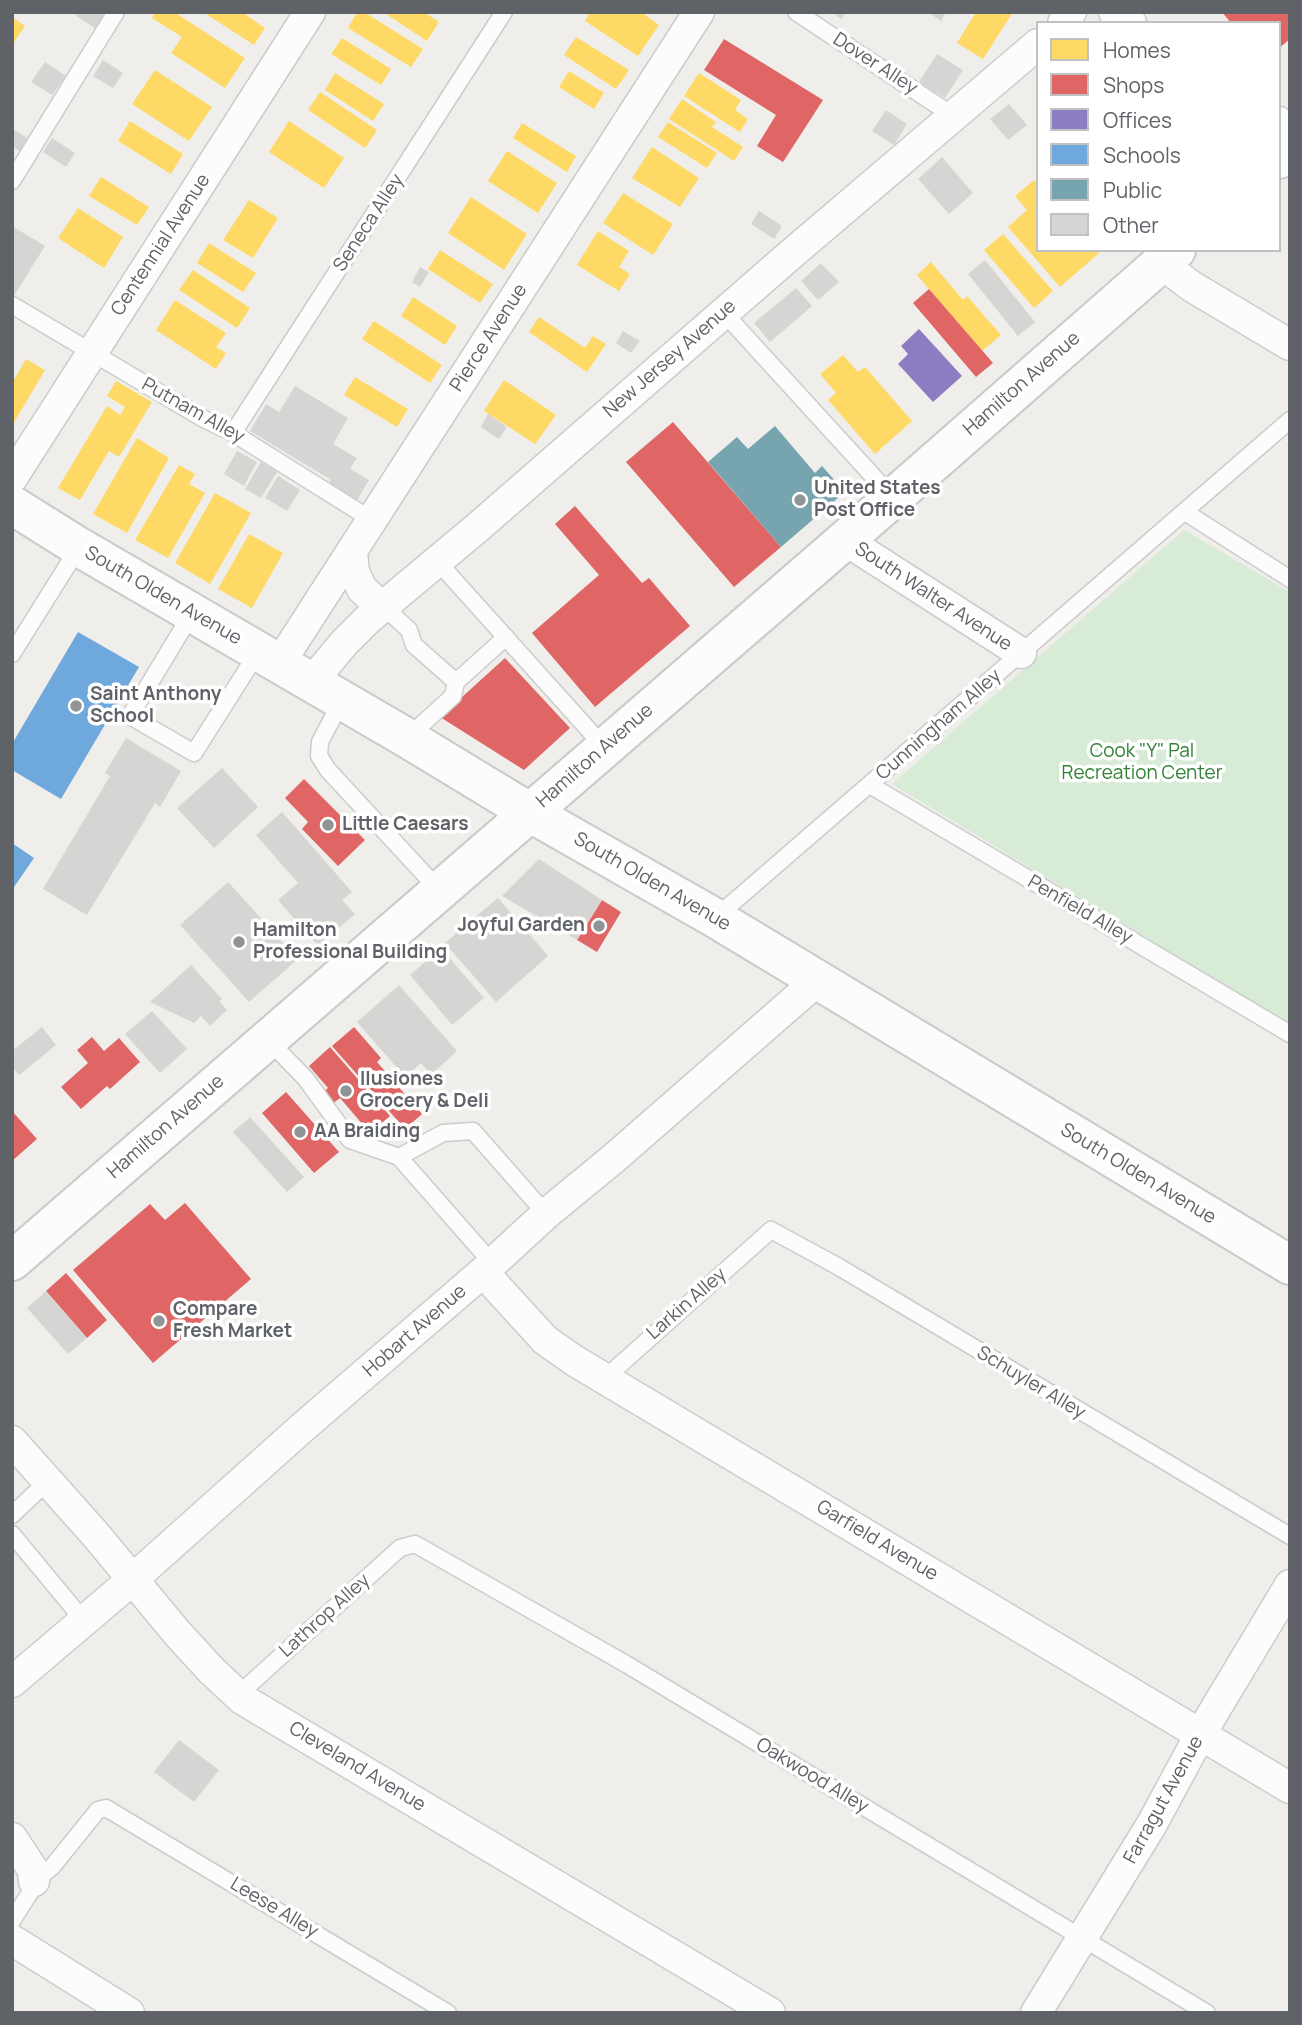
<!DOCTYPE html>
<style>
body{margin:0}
#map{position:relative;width:1302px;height:2025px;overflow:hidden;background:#efeeea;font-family:Manrope,sans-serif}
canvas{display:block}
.frame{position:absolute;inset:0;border:14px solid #5f6368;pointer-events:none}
.legend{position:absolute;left:1036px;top:21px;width:245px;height:231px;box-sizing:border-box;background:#fff;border:2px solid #bfc1c3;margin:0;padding:9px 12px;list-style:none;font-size:21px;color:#5f6368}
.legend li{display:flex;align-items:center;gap:14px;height:35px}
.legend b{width:35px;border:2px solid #bfc1c3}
</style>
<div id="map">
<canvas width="1302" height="2025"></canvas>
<div class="frame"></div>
<ul class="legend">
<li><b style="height:19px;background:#ffd966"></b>Homes</li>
<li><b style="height:19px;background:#e06666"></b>Shops</li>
<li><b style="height:19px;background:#8e7cc3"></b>Offices</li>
<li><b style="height:19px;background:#6fa8dc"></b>Schools</li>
<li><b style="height:19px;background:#76a5af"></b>Public</li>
<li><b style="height:19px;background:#d6d5d3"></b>Other</li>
</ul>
</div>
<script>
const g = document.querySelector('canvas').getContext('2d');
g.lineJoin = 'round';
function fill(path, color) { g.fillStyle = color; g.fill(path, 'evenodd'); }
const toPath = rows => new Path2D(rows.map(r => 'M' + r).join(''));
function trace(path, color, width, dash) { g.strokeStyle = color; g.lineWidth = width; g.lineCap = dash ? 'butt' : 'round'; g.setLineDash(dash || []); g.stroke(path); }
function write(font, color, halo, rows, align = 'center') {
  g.font = font + ' Manrope,sans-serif'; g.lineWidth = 7; g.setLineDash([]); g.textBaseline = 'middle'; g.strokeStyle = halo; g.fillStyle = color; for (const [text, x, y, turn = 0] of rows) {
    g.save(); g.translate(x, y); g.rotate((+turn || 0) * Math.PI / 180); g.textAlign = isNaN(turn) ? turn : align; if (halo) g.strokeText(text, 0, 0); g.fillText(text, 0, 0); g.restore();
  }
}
fill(toPath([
 [1184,530,1290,592,1290,1025,892,784]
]), '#d8ebd6');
fill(toPath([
 [156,12,174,12,245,58,225,88,171,53,182,37,152,18],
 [203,12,242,12,265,28,254,45],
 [357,12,364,12,423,49,411,67,348,28],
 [383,12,424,12,439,22,427,41],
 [590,12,641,12,659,25,638,56,585,21],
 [976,12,1013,12,983,59,957,43],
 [12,17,25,26,12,45],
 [576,37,629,70,616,89,564,55],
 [342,38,391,69,381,85,331,54],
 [155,70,212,107,189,141,132,104],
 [569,71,604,93,594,109,559,87],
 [335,73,384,104,373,121,325,90],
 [699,73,741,100,735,110,748,119,740,132,684,96],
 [320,92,377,130,365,148,308,110],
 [682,99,716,122,712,127,743,147,734,161,669,119],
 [130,121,183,154,171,174,118,141],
 [289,121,344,158,324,188,269,152],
 [668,122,717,153,707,168,658,137],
 [522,123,576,156,567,172,513,138],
 [652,147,699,178,680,207,632,178],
 [507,151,557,183,538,213,488,181],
 [101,177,149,207,137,225,89,196],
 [1034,180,1038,184,1038,250,1096,250,1099,253,1060,287,1008,227,1027,210,1015,196],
 [623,193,673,224,653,255,603,223],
 [471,197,527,234,504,270,448,233],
 [249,200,278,218,253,258,223,240],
 [78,208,123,237,104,268,58,238],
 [598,231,629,251,619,267,630,274,619,291,577,265],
 [1003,234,1053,291,1034,308,984,250],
 [209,243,256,273,243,292,197,263],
 [440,250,493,284,480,303,428,269],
 [931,262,963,300,967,296,1001,335,982,351,917,275],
 [193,270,250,308,237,328,179,290],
 [413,297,457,326,445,345,401,316],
 [175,300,226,333,216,347,226,353,216,369,156,330],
 [539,317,585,348,593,336,606,344,587,372,529,332],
 [374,321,442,365,430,383,362,339],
 [843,355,858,372,865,367,912,421,875,454,828,400,836,393,820,374],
 [26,359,45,370,12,426,12,383],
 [355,377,408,409,397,427,344,395],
 [504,380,556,415,535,444,484,411],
 [116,381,152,402,119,457,109,451,80,500,58,488,107,406,120,415,125,407,107,396],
 [137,438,169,458,127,533,93,514],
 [179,465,195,474,189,484,205,493,168,558,135,540],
 [215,493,251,513,210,584,175,563],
 [249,534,283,553,252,608,218,589]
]), '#ffd966');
fill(toPath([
 [1222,12,1290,12,1290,39,1279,48,1279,23,1231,23],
 [724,39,823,100,783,162,757,146,776,115,704,70],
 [929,289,993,363,976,377,913,303],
 [673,422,781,547,734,587,626,462],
 [575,506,642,583,649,578,690,626,595,707,532,633,599,575,555,524],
 [505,658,570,728,524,770,440,717],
 [304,779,365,840,338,866,302,829,308,822,285,798],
 [602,900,621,912,597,952,577,940],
 [354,1027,381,1058,377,1062,422,1114,405,1129,332,1046],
 [92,1037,104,1051,119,1038,140,1062,110,1089,107,1086,81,1109,61,1087,88,1063,77,1050],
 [330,1047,390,1116,370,1133,340,1098,332,1104,322,1093,328,1088,309,1066],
 [286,1092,339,1152,314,1173,262,1113],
 [12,1111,37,1139,12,1161],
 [185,1203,251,1279,153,1363,73,1270,150,1204,165,1220],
 [66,1273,107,1320,87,1338,46,1291]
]), '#e06666');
fill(toPath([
 [919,329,962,376,933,402,898,364,908,354,901,346]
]), '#8e7cc3');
fill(toPath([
 [78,632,139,667,61,799,12,770,12,744],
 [12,843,34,858,12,890]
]), '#6fa8dc');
fill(toPath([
 [775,426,815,473,822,466,845,492,781,547,708,462,737,437,748,449]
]), '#76a5af');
fill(toPath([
 [77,12,99,12,104,16,96,29,75,15],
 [830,12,846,12,842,19],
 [928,12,946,12,941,21],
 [937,54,963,70,945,98,919,82],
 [103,60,123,73,113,88,93,76],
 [45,62,66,76,52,95,31,82],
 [1009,104,1027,125,1008,140,990,119],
 [886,110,907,124,894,145,872,131],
 [12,129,29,139,21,152,12,146],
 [52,138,75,153,66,167,43,152],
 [942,157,973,193,949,214,918,179],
 [759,211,782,226,774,239,751,224],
 [12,226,45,246,12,299],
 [985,260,1035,322,1018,336,968,274],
 [821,263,839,282,818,300,801,281],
 [420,267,429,272,420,287,412,282],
 [796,288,812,306,770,342,754,323],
 [623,331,640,341,631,353,616,343],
 [295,386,348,418,333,444,357,458,350,469,369,480,356,502,328,485,331,480,250,431,266,404,279,412],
 [488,414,507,427,499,439,481,427],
 [237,451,257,462,244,486,224,474],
 [261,462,277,472,261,498,245,489],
 [278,476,300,490,287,511,265,498],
 [126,738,181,771,160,807,155,803,87,915,43,889,110,776,105,773],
 [222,768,258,807,214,848,177,808],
 [282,812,352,892,342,900,355,914,318,946,278,900,298,883,256,835],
 [539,859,602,900,577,940,502,896],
 [228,882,298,959,249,1002,180,925],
 [498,898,548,956,496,1002,445,943],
 [441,948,484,998,452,1025,410,975],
 [191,965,222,999,219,1001,227,1010,210,1026,201,1016,194,1023,150,1002],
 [399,985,457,1051,431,1075,421,1063,405,1077,357,1022],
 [152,1011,187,1049,160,1073,125,1034],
 [42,1027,56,1045,19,1075,12,1067,12,1051],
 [250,1117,304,1177,287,1192,233,1132],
 [46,1291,87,1338,68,1354,27,1308],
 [179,1740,219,1770,194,1802,154,1772]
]), '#d6d5d3');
const lane = toPath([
 [796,12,955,117],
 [12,181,116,12],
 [12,305,204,419,233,433,372,520],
 [724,313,892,497],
 [233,433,504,12],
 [1185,512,1290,579],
 [438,562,605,748],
 [384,607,409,630,414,645,456,682],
 [192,613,130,716,194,753,258,652],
 [12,654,79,547],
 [342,700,320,742,319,756,328,770,439,890],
 [407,738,453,696,456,682,506,637],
 [870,785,1290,1034],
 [715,918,1290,420],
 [268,1040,306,1079,350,1140,399,1157,492,1263],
 [399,1157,443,1133,473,1131,546,1214],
 [604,1379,771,1230,839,1267,1290,1536],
 [12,1515,48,1481],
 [12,1534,84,1621],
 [238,1695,400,1548,415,1544,626,1664,1207,2013],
 [12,1921,31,1891,34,1881,52,1867,98,1810,106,1808,448,2013]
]);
const street = toPath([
 [1114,12,1131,23],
 [1063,23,1071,12],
 [1279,122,1290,131],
 [1161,263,1191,286,1290,345],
 [12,478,310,12],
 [845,540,1021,653],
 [352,552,354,572,362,589,376,602,389,603],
 [279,664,699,12],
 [314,684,320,672,344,643,368,619,477,528,789,256,1038,44],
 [483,1272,545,1340,575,1361,1290,1788],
 [12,1441,95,1534,178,1634,212,1671,242,1699,770,2013],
 [12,1682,132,1580,303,1427,483,1272,546,1214,613,1159,818,980],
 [12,1838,33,1870,34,1881],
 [12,1940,129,2013],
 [1036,2013,1152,1824,1201,1733,1290,1585]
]);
const secondary = toPath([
 [1279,159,1290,150],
 [12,505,79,547,407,738,529,812,715,918,1290,1265],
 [12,1261,845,540,1176,250]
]);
trace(lane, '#cbcccc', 19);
trace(street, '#cbcccc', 33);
trace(secondary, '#cacacb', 42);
trace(lane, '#fdfcfc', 16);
trace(street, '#fdfcfc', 30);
trace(secondary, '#fdfcfc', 38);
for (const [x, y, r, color] of [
 [800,500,7,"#919496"],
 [76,706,7,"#919496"],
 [328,825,7,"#919496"],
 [599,926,7,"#919496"],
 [239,942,7,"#919496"],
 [346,1091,7,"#919496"],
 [300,1132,7,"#919496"],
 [159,1321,7,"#919496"]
]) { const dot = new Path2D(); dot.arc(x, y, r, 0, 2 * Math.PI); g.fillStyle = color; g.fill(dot); trace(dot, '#fff', 2.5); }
write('19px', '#5f6368', '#fff', [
 ["Dover Alley",875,64,33],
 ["Seneca Alley",369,223,-57],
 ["Centennial Avenue",161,245,-57],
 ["Pierce Avenue",489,338,-57],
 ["New Jersey Avenue",670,359,-41],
 ["Hamilton Avenue",1022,384,-41],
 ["Putnam Alley",193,411,29],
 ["South Olden Avenue",163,596,30],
 ["South Walter Avenue",933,597,33],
 ["Cunningham Alley",939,725,-41],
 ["Hamilton Avenue",595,756,-41],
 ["South Olden Avenue",652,882,30],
 ["Penfield Alley",1080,910,30],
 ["Hamilton Avenue",166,1127,-41],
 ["South Olden Avenue",1138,1174,31],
 ["Larkin Alley",687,1304,-41],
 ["Hobart Avenue",415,1331,-41],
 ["Schuyler Alley",1031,1383,31],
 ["Garfield Avenue",877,1541,31],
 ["Lathrop Alley",325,1616,-42],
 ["Cleveland Avenue",357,1767,31],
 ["Oakwood Alley",812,1776,31],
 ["Farragut Avenue",1164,1800,-61],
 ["Leese Alley",274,1908,31]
]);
write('bold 19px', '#5f6368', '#fff', [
 ["United States",814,489],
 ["Post Office",814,511],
 ["Saint Anthony",90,695],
 ["School",90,717],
 ["Little Caesars",342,825],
 ["Joyful Garden",585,926,"right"],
 ["Hamilton",253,931],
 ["Professional Building",253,953],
 ["Ilusiones",360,1080],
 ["Grocery & Deli",360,1102],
 ["AA Braiding",314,1132],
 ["Compare",173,1310],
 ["Fresh Market",173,1332]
], 'left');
write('19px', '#348238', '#fff', [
 ["Cook \"Y\" Pal",1142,752],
 ["Recreation Center",1142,774]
]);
</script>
